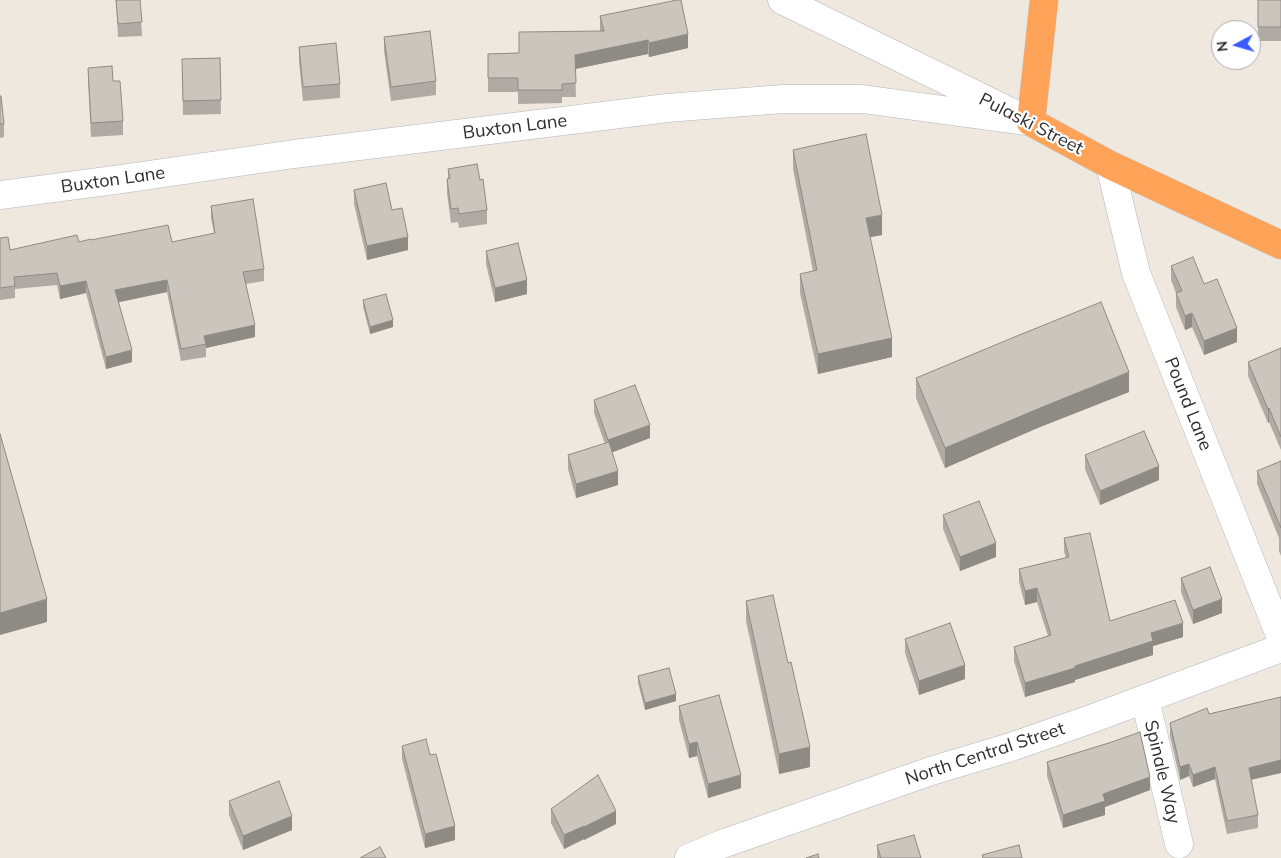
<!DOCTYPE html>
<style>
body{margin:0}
#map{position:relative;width:1281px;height:858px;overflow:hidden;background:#efe8de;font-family:Mulish,sans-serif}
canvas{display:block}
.north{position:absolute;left:1211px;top:20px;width:50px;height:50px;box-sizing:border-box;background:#fff;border:1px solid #ababab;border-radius:50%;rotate:264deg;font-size:14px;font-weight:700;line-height:20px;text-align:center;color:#2d2d2d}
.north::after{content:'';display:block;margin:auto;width:18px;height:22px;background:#3b5dff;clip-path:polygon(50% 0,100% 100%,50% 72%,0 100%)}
</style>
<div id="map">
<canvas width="1281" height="858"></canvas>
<div class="north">N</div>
</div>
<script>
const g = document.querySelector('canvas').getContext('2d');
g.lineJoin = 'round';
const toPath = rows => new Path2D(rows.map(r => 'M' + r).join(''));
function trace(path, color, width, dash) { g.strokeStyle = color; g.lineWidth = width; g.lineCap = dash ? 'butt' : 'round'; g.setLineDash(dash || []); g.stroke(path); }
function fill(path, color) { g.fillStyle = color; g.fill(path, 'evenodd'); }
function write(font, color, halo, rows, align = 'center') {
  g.font = font + ' Mulish,sans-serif'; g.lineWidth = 4.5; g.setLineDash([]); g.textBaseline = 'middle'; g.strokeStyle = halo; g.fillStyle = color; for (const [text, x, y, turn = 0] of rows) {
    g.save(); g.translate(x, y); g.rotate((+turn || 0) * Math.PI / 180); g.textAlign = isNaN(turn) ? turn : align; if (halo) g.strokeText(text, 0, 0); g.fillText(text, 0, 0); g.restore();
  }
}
const street = toPath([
 [1110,165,1136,273,1281,638],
 [0,195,122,179,294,154,579,119,667,108,783,99,862,99,1025,121],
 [1145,699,1179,844],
 [689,858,722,844,931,771,1011,747,1091,719,1281,648]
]);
const secondary = toPath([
 [782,0,1031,122]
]);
const highway = toPath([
 [1044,0,1031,122,1110,165,1281,245]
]);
trace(street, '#b2b5c1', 29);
trace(secondary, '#b2b5c1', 29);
trace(highway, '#c8c8c8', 29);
trace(street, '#fff', 28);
trace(secondary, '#fff', 28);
trace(highway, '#ffa359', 28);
fill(toPath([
 [116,0,140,0,142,36,118,37],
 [1258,0,1281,0,1281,41,1258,41],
 [600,16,688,48,649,57,648,54,575,69,576,97,562,97,562,103,518,104,518,92,488,92,488,54,519,53,600,31],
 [384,37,436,81,436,95,391,101,384,51],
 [299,47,340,84,340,98,303,101,299,61],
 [220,58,221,114,183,115,182,59],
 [88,68,113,81,123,121,123,135,91,137,88,81],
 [0,96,4,124,4,137,0,138],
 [793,150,882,235,870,237,892,357,818,374,800,293,800,274,813,271,793,169],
 [448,169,480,180,487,210,487,224,459,228,458,222,451,223,447,193,447,179,448,179],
 [354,190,408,250,367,260,354,204],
 [211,206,264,269,264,281,246,284,255,337,206,348,206,357,181,361,167,292,119,302,132,362,106,369,86,293,60,299,57,285,15,289,15,298,0,300,0,238,10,250,91,240,172,242,214,233,211,218],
 [486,251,527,294,495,302,486,264],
 [1171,266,1204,284,1237,342,1204,355,1192,327,1185,330,1176,307,1176,293,1171,280],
 [363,300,393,327,370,334,363,307],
 [1281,348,1281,450,1269,422,1268,423,1248,376,1248,362],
 [916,378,1129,392,1040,427,945,468,916,398],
 [594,400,650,438,612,452,618,485,576,498,568,469,568,455,605,444,594,413],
 [1085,455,1159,480,1100,505,1085,469],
 [1281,461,1281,556,1279,551,1279,538,1257,484,1257,471],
 [943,515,996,557,960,571,943,529],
 [1064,538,1110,621,1183,637,1153,646,1153,655,1075,680,1075,682,1025,697,1014,661,1014,647,1048,636,1037,602,1025,605,1019,582,1019,569,1066,558,1064,552],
 [1181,578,1222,613,1193,624,1181,592],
 [746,601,810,767,779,774,746,621],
 [905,639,965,679,919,695,905,653],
 [638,676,676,701,645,710,638,683],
 [1281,697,1281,773,1251,780,1258,815,1258,828,1227,834,1215,779,1193,787,1189,776,1180,780,1170,736,1170,723],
 [679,706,741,788,708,798,697,756,689,758,679,720],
 [1112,742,1150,790,1105,807,1105,815,1063,828,1047,776,1047,762],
 [402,746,430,755,455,840,425,848,402,759],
 [229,801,292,830,243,850,229,815],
 [551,809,616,824,584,840,584,839,564,849,551,823],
 [877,845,921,858,877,858]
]), '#afaaa3');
fill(toPath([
 [688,34,688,48,649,57,649,43],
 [648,40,648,54,575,69,575,55],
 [882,215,882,235,866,238,866,218],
 [408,237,408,250,367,260,367,246],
 [167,280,167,292,115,303,115,290],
 [527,280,527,294,495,302,495,288],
 [86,281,86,293,60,299,60,286],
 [1192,313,1192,327,1185,330,1185,316],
 [393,320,393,327,370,334,370,327],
 [255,325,255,337,206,348,204,336],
 [1237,328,1237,342,1204,355,1204,341],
 [892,338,892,357,818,374,818,354],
 [132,350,132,362,106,369,106,357],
 [1129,372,1129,392,1040,427,945,468,945,448,1040,408],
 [1269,408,1269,422,1268,423,1268,409],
 [650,425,650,438,608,454,608,440],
 [1159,466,1159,480,1100,505,1100,491],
 [618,471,618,485,576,498,576,484],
 [996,543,996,557,960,571,960,557],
 [1037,588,1037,602,1025,605,1025,591],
 [47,599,47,622,0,635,0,613],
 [1222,599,1222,613,1193,624,1193,610],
 [1183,623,1183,637,1153,646,1153,655,1075,680,1075,682,1025,697,1025,683,1075,666,1151,633],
 [965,665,965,679,919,695,919,681],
 [676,694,676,701,645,710,645,703],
 [697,742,697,756,689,758,689,744],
 [810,747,810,767,779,774,779,754],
 [1281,760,1281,773,1249,780,1249,768],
 [1189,764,1189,776,1180,780,1180,767],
 [1215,767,1215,779,1193,787,1193,775],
 [741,775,741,788,708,798,708,784],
 [1150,777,1150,790,1105,807,1105,815,1063,828,1063,815,1103,794],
 [616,811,616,824,584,840,584,827],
 [292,816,292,830,243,850,243,836],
 [455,826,455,840,425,848,425,834],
 [584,826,584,839,564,849,564,835]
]), '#8e8b84');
const building = toPath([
 [116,0,140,0,142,22,118,24,116,0],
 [677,0,681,0,688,34,649,43,648,40,575,55,576,83,562,84,562,90,518,90,518,78,488,78,488,54,519,53,519,32,604,31,600,16,677,0],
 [1258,0,1281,0,1281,27,1258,27,1258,0],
 [430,31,436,81,391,87,384,37,430,31],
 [336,43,340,84,303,87,299,47,336,43],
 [220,58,221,100,183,101,182,59,220,58],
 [112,66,113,81,120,81,123,121,91,123,88,68,112,66],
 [0,96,1,96,4,124,0,124,0,96],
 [866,134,882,215,866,218,892,338,818,354,800,274,817,270,793,150,866,134],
 [477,164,480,180,483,179,487,210,459,214,458,208,451,209,447,179,450,178,448,169,477,164],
 [386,183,392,210,402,208,408,237,367,246,354,190,386,183],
 [253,199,264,269,243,272,255,325,204,336,206,344,181,349,167,280,115,290,132,350,106,357,86,281,60,286,57,273,14,277,15,286,0,288,0,238,8,237,10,250,77,235,79,242,91,239,91,240,168,225,172,242,215,233,211,206,253,199],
 [518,243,527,280,495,288,486,251,518,243],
 [1193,257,1204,284,1217,279,1237,328,1204,341,1192,313,1185,316,1176,293,1182,291,1171,266,1193,257],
 [386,294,393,320,370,327,363,300,386,294],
 [1101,302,1129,372,1040,408,945,448,916,378,1012,338,1101,302],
 [1281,348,1281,437,1269,408,1268,409,1248,362,1281,348],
 [635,385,650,425,608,440,594,400,635,385],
 [1144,431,1159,466,1100,491,1085,455,1144,431],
 [0,434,47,599,0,613,0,434],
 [609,442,618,471,576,484,568,455,609,442],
 [1281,461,1281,528,1257,471,1281,461],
 [979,501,996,543,960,557,943,515,979,501],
 [1090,533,1110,621,1175,600,1183,623,1151,633,1153,641,1075,666,1075,668,1025,683,1014,647,1051,635,1037,588,1025,591,1019,569,1069,557,1064,538,1090,533],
 [1210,567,1222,599,1193,610,1181,578,1210,567],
 [773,595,788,663,791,662,810,747,779,754,746,601,773,595],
 [950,623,965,665,919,681,905,639,950,623],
 [669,668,676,694,645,703,638,676,669,668],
 [719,695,741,775,708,784,697,742,689,744,679,706,719,695],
 [1281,697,1281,760,1249,768,1258,815,1227,821,1215,767,1193,775,1189,764,1180,767,1170,723,1207,708,1209,714,1281,697],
 [1140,732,1150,777,1103,794,1105,801,1063,815,1047,762,1112,742,1140,732],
 [426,739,430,755,436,754,455,826,425,834,402,746,426,739],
 [598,775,616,811,584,827,584,826,564,835,551,809,598,775],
 [279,781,292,816,243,836,229,801,279,781],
 [914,835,921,858,881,858,877,845,914,835],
 [1019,845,1022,858,983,858,982,855,1019,845],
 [380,847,386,858,360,858,380,847],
 [818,854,819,858,806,858,818,854]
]);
fill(building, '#cbc6bd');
trace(building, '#8e8b84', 1);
write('18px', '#2d2d2d', '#fff', [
 ["Pulaski Street",1031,124,27],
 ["Buxton Lane",515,127,-7],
 ["Buxton Lane",113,180,-8],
 ["Pound Lane",1188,404,68],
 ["North Central Street",985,754,-18],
 ["Spinale Way",1162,772,77]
]);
</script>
